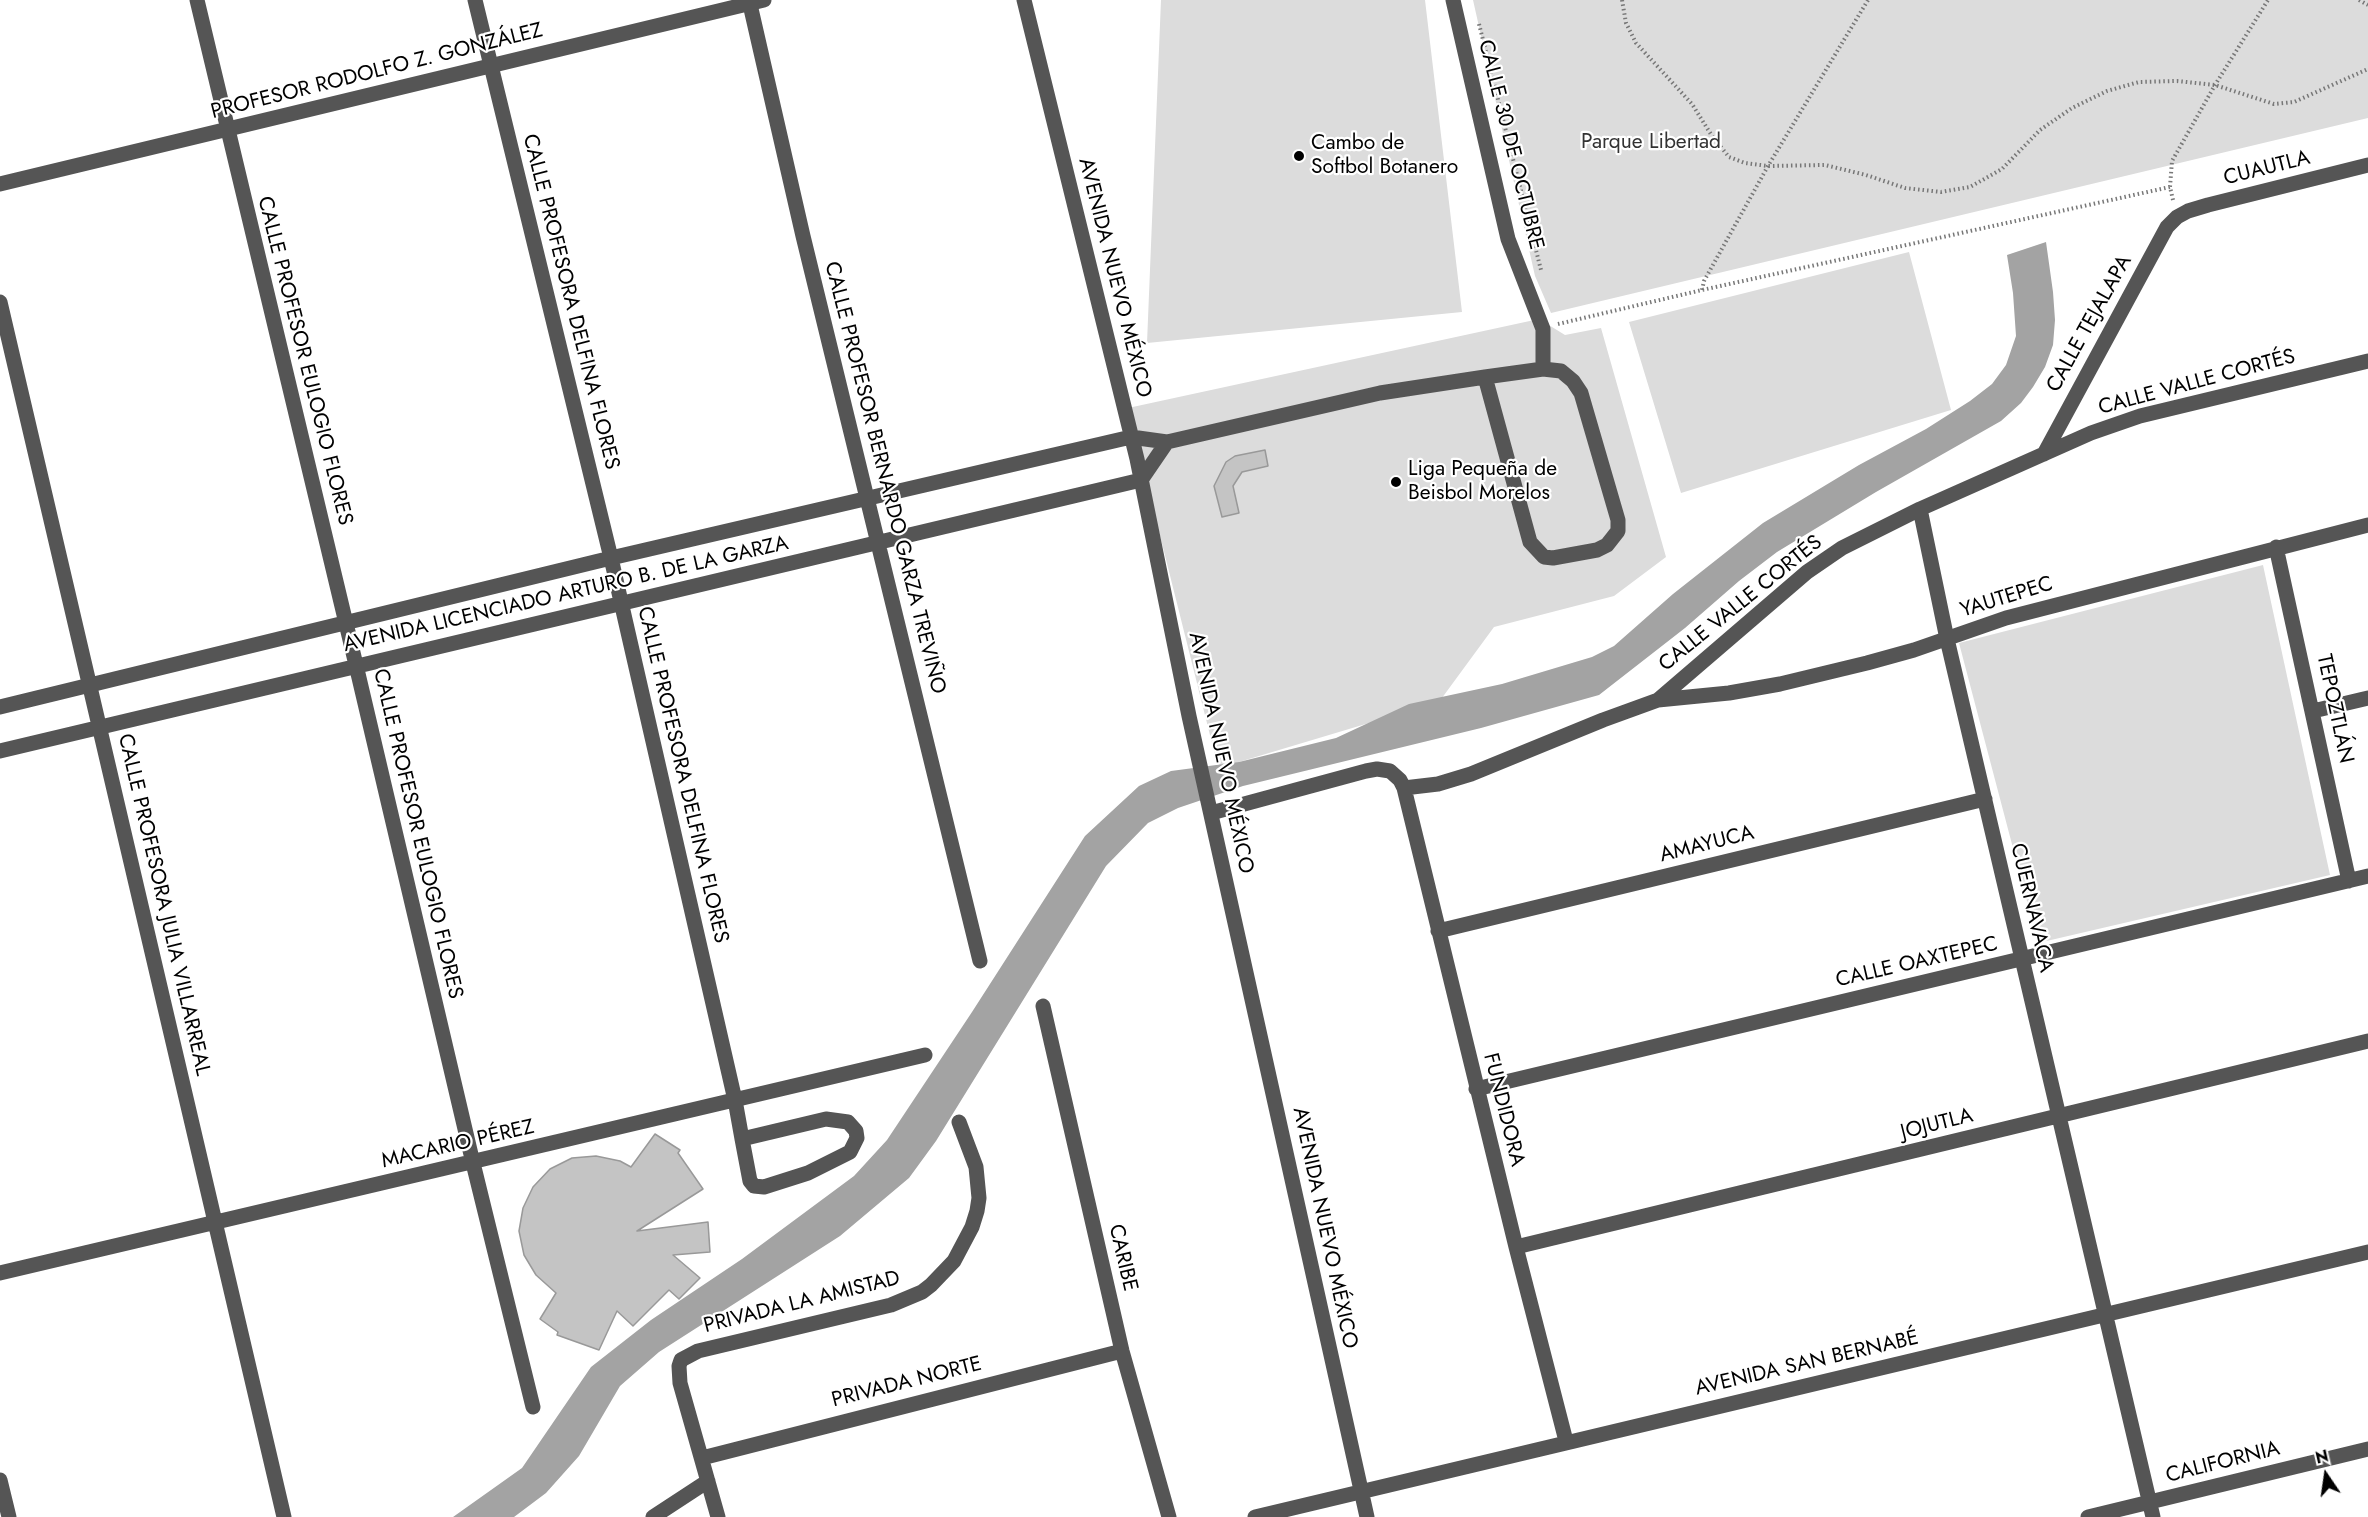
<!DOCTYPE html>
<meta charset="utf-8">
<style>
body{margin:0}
#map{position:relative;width:2368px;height:1517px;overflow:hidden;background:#fff;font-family:Jost,sans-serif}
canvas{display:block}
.north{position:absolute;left:2296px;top:1445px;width:60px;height:60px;-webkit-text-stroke:4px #fff;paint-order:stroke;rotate:347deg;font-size:16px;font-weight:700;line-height:24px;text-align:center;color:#000}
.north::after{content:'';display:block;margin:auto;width:21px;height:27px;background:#000;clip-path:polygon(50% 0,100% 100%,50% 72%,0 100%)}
</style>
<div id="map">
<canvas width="2368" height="1517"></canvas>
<div class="north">N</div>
</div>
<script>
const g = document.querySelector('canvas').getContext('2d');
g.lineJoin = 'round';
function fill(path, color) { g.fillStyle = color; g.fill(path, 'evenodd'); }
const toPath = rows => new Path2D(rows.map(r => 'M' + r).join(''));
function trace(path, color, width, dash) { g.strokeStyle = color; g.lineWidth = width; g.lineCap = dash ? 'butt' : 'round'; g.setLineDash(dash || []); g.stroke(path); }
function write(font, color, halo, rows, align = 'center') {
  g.font = font + ' Jost,sans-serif'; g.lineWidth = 4.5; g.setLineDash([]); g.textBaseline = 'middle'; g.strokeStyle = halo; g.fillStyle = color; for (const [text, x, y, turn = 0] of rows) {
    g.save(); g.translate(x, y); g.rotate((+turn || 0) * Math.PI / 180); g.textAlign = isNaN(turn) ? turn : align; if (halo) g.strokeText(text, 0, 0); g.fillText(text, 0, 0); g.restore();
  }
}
fill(toPath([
 [1161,0,1425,0,1462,312,1147,343],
 [1473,0,2368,0,2368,118,1551,313,1535,276],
 [1909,252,1951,410,1681,493,1629,322],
 [1539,319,1565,335,1601,328,1666,557,1614,596,1494,627,1439,702,1239,762,1219,771,1128,408],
 [2263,565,2330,875,2038,943,1959,643]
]), '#dcdcdc');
fill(toPath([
 [2046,242,2053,292,2055,320,2053,345,2045,367,2033,387,2021,403,2001,421,1876,492,1777,552,1739,581,1685,628,1599,695,1481,728,1243,786,1178,808,1148,823,1106,866,936,1141,909,1178,840,1236,659,1352,620,1386,579,1456,546,1493,514,1517,453,1517,522,1468,591,1367,651,1320,742,1259,854,1176,887,1140,972,1012,1085,836,1139,786,1171,771,1239,762,1336,738,1409,704,1502,684,1592,657,1614,646,1673,594,1763,523,1859,465,1926,429,1970,401,1992,384,2006,365,2016,336,2013,293,2007,255]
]), '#a3a3a3');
const building = toPath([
 [1265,450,1268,466,1242,472,1233,486,1239,513,1222,517,1214,486,1226,462,1235,456,1265,450],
 [655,1134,680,1150,678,1153,703,1189,637,1231,708,1222,710,1252,673,1255,700,1278,679,1299,669,1290,633,1326,617,1311,599,1350,557,1335,558,1332,540,1319,556,1293,536,1275,524,1255,519,1231,523,1208,533,1187,550,1169,572,1158,596,1156,620,1161,631,1167,655,1134]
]);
fill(building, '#c4c4c4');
trace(building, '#999', 1.5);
trace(toPath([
 [1622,0,1626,23,1636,43,1692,104,1712,136,1729,157,1745,163,1768,166,1825,165,1866,175,1905,188,1941,192,1970,187,2002,169,2040,130,2072,108,2107,91,2139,82,2177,81,2215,85,2274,104,2294,102,2368,69],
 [2359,0,2368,5],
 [1479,24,1541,270],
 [2173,200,2170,187,2172,161,2215,85,2268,0],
 [1702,290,1704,281,1768,166,1868,0],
 [1558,324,1702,290,2170,187]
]), '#777', 4, [1.5, 3]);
trace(toPath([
 [197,0,356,665,473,1163,533,1407],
 [475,0,611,558,735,1100,742,1139,750,1181,754,1186,764,1187,808,1173,850,1152,857,1138,856,1131,848,1122,826,1119,742,1139],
 [749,0,803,236,980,961],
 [1024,0,1137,459,1189,716,1367,1517],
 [1453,0,1508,239,1543,329,1543,369],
 [0,184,764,0],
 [0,302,284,1517],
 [1543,369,1561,371,1573,381,1581,393,1618,520,1618,531,1607,545,1597,550,1553,558,1544,557,1530,542,1485,377,1543,369],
 [2044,454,2167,227,2177,217,2188,211,2208,205,2368,165],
 [1920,509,1947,639,2153,1517],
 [2276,547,2349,881],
 [1658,700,1729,693,1780,684,1867,663,1914,650,2006,618,2368,525],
 [0,707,611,558,1131,437,1167,442,1380,393,1485,377],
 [2313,711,2368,698],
 [0,751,1141,480,1167,442],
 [1404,788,1438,784,1471,774,1603,720,1658,700,1807,572,1842,548,1920,509,2091,433,2140,416,2368,361],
 [1211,813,1366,771,1377,769,1390,771,1400,780,1404,788,1516,1247,1566,1441],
 [1438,931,1985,799],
 [1043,1006,1122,1351,1169,1517],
 [1476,1089,2368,876],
 [1516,1247,2368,1041],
 [0,1273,925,1055],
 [702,1458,1122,1351],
 [0,1480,9,1517],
 [653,1517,708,1481],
 [718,1517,680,1383,679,1366,681,1360,698,1351,891,1305,922,1292,931,1285,954,1261,972,1227,977,1211,979,1198,976,1167,959,1122],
 [1255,1517,2368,1252],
 [2088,1517,2368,1449]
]), '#555', 15);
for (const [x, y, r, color] of [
 [1299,156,6,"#000"],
 [1396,482,6,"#000"]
]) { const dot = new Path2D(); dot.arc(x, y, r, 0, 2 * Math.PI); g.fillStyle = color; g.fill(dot); trace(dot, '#fff', 2); }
write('21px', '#000', '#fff', [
 ["PROFESOR RODOLFO Z. GONZÁLEZ",377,72,-14],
 ["CALLE 30 DE OCTUBRE",1510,145,76],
 ["CUAUTLA",2267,169,-14],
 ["AVENIDA NUEVO MÉXICO",1114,278,76],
 ["CALLE PROFESORA DELFINA FLORES",570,302,76],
 ["CALLE TEJALAPA",2090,324,-61],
 ["CALLE PROFESOR EULOGIO FLORES",304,361,76],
 ["CALLE VALLE CORTÉS",2197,383,-15],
 ["CALLE PROFESOR BERNARDO GARZA TREVIÑO",884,478,76],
 ["AVENIDA LICENCIADO ARTURO B. DE LA GARZA",566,595,-13],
 ["YAUTEPEC",2007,598,-17],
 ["CALLE VALLE CORTÉS",1741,604,-39],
 ["TEPOZTLÁN",2334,709,78],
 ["AVENIDA NUEVO MÉXICO",1220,753,78],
 ["CALLE PROFESORA DELFINA FLORES",682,775,77],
 ["CALLE PROFESOR EULOGIO FLORES",417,834,77],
 ["AMAYUCA",1707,845,-14],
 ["CALLE PROFESORA JULIA VILLARREAL",163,905,77],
 ["CUERNAVACA",2031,908,77],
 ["CALLE OAXTEPEC",1917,963,-13],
 ["FUNDIDORA",1503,1110,76],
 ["JOJUTLA",1937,1125,-14],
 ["MACARIO PÉREZ",458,1145,-13],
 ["AVENIDA NUEVO MÉXICO",1324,1228,78],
 ["CARIBE",1122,1258,77],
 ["PRIVADA LA AMISTAD",802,1303,-14],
 ["AVENIDA SAN BERNABÉ",1807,1364,-13],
 ["PRIVADA NORTE",907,1383,-14],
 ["CALIFORNIA",2223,1463,-14]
]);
write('21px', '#333', '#fff', [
 ["Parque Libertad",1651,143]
]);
write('21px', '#000', '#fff', [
 ["Cambo de",1311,144],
 ["Softbol Botanero",1311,168],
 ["Liga Pequeña de",1408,470],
 ["Beisbol Morelos",1408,494]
], 'left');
</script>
